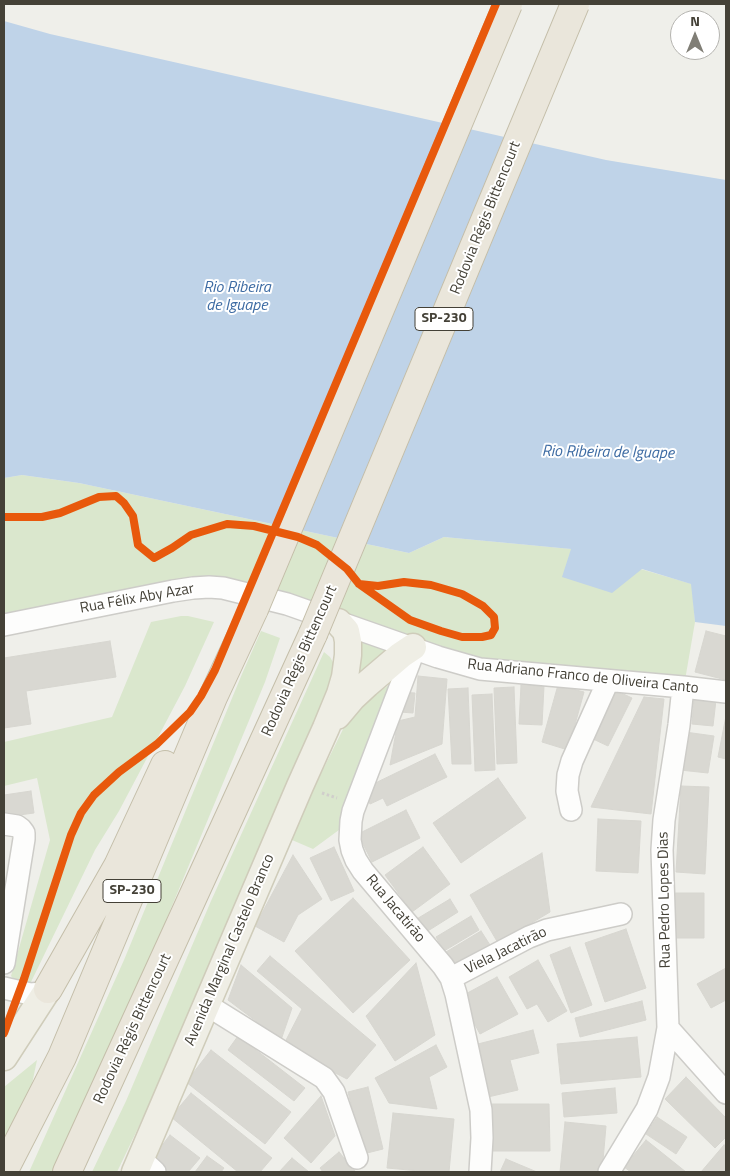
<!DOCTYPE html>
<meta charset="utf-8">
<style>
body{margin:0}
#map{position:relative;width:730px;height:1176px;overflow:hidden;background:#efefea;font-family:"Titillium Web",sans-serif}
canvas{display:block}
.frame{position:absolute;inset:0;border:5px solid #444137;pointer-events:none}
.north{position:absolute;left:670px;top:10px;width:50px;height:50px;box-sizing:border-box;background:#fff;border:1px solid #b4b3af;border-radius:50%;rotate:0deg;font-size:14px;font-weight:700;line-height:20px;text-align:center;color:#444137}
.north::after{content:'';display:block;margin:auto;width:18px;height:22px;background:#807e76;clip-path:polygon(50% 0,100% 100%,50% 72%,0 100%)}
</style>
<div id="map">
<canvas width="730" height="1176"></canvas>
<div class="frame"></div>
<div class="north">N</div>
</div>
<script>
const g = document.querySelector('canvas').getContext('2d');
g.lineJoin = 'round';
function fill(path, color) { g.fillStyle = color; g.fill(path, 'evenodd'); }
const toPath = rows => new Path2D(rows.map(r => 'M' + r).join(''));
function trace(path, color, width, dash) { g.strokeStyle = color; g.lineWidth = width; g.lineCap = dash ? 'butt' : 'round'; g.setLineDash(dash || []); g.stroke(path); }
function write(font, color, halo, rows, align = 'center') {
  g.font = font + ' "Titillium Web",sans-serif'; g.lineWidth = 4; g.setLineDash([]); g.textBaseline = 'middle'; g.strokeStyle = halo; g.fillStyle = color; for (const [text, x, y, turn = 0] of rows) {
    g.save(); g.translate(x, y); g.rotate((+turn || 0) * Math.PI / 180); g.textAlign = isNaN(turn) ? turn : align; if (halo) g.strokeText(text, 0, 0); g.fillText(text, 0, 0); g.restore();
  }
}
fill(toPath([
 [22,475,79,483,409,553,444,537,572,549,692,584,695,622,684,686,481,668,225,588,4,619,4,478],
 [181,616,188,616,214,622,185,686,119,811,95,850,31,982,18,984,11,976,50,840,37,778,4,786,4,742,112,717,151,622],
 [261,631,280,638,265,682,147,966,55,1172,29,1172,124,960,242,674],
 [354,637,395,652,350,690],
 [324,652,330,657,334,664,336,679,234,908,150,1103,117,1172,92,1172,126,1101,211,901],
 [395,681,343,827,313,849,292,840,309,798,353,709],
 [37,1060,31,1089,4,1144,4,1087]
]), '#dae7cd');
fill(toPath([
 [4,21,50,34,606,160,726,180,726,626,695,622,691,584,642,569,612,593,562,577,571,549,444,537,409,553,79,483,22,475,4,478]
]), '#bfd3e8');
const building = toPath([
 [706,631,726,636,726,680,695,672,706,631],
 [110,641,116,677,26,691,31,724,4,728,4,658,110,641],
 [418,676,447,679,442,744,390,765,398,721,415,717,418,676],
 [521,685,544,686,542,725,519,724,521,685],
 [558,685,584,692,568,750,542,742,558,685],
 [514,687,517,763,497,764,494,688,514,687],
 [468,688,471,764,452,764,448,689,468,688],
 [615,690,632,698,608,746,591,738,615,690],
 [401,692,415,693,413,713,400,712,401,692],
 [492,694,495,770,475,771,472,695,492,694],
 [644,697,664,699,651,814,591,807,644,697],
 [694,697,716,700,713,726,692,724,694,697],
 [726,716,726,759,718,757,726,716],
 [685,732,714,736,708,773,680,770,685,732],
 [435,754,447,777,387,806,383,798,370,804,363,789,435,754],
 [498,778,526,818,461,863,433,823,498,778],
 [681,786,709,787,705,874,676,872,681,786],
 [31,791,34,813,4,817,4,795,31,791],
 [406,810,420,838,372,862,358,834,406,810],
 [598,819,641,821,638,873,596,871,598,819],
 [334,847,354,891,331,901,310,858,334,847],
 [423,847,450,884,412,912,385,875,423,847],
 [542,853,550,912,498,943,470,895,542,853],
 [293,855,322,899,298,915,284,942,255,926,293,855],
 [672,893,704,893,704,938,672,938,672,893],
 [353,898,410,960,353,1013,295,951,353,898],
 [450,899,458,912,423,934,415,920,450,899],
 [471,916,479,930,444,951,436,937,471,916],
 [626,929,646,988,605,1002,585,943,626,929],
 [481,931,490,945,454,966,446,952,481,931],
 [570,947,592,1005,571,1013,550,955,570,947],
 [270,956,376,1045,347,1079,283,1046,302,1009,257,971,270,956],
 [538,960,567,1011,548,1022,537,1004,527,1009,509,977,538,960],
 [416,963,435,1035,395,1061,366,1016,416,963],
 [241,965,292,1008,281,1040,228,1000,241,965],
 [726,968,726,1000,711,1008,697,984,726,968],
 [497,977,518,1014,480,1034,460,997,497,977],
 [642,1001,646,1020,580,1037,575,1018,642,1001],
 [533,1030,539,1053,510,1060,518,1090,488,1097,474,1045,533,1030],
 [238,1036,305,1088,294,1101,228,1050,238,1036],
 [637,1037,641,1077,561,1084,557,1044,637,1037],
 [436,1045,447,1067,429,1077,437,1109,389,1103,375,1078,436,1045],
 [211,1050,291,1112,265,1144,186,1082,211,1050],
 [686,1077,726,1118,726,1137,715,1148,665,1099,686,1077],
 [368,1087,383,1149,363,1154,348,1092,368,1087],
 [615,1088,617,1113,564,1117,562,1093,615,1088],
 [191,1093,272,1158,260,1172,238,1172,171,1117,191,1093],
 [321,1096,335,1136,311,1163,284,1138,321,1096],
 [488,1104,549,1104,550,1151,488,1151,488,1104],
 [393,1113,454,1119,449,1172,430,1172,387,1168,393,1113],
 [657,1117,687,1137,676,1154,646,1134,657,1117],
 [565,1122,606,1126,602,1172,560,1172,565,1122],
 [170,1135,200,1158,188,1172,164,1172,150,1161,170,1135],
 [646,1140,686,1172,631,1172,624,1167,646,1140],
 [724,1145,726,1146,726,1172,701,1172,724,1145],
 [339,1152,355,1171,354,1172,323,1172,320,1168,339,1152],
 [207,1156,224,1168,221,1172,195,1172,207,1156],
 [292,1158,309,1172,279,1172,292,1158],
 [506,1159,537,1172,500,1172,506,1159]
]);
fill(building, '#d9d8d2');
trace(building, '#d7d6d0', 1);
const minor = toPath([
 [4,625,173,591,193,588,209,587,223,588,287,604,438,657,480,669,683,687,726,692],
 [415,648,353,811,351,821,350,840,352,850,356,860,363,871,443,966,451,978,456,994,481,1110,482,1138,480,1172],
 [571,810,567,791,568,775,572,761,608,681],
 [4,824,17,826,21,829,24,833,24,839,4,963],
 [451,978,529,937,547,930,621,914],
 [4,988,30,994,43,993,48,989],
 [207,1005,324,1078,334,1092,357,1158],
 [668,1028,726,1093],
 [141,1159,155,1172],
 [609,1172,647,1109,659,1077,668,1028,662,850,664,820,679,725,683,687]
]);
const major = toPath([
 [337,716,353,697,367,684,401,655,413,647],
 [4,1057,48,989],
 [135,1172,300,786,326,728,340,694,345,677,348,655,348,641,346,631,338,622]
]);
const highway = toPath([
 [48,989,118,866,165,765],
 [4,1170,62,1057,213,697,254,609],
 [67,1172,313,634]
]);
trace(minor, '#cdccc8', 24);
trace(major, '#cfccba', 29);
trace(highway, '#c4bea9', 30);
trace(toPath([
 [322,793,337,798]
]), '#d0cecb', 3, [2.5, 2.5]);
trace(minor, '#fdfdfc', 21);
trace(major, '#efeee5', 26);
trace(highway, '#eae6db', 28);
const highwayBridge = toPath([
 [254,609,508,4],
 [313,634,575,4]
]);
trace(highwayBridge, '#c4bea9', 30, []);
trace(highwayBridge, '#eae6db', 28);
trace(toPath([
 [4,517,42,517,60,513,99,497,116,496,124,503,133,516,138,545,154,558,172,548,191,535,227,524,254,526,298,537,317,545,347,569,359,584,410,620,441,631,462,637,482,637,491,635,495,628,494,617,483,606,462,594,431,585,404,582,378,586,359,584],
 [4,1033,24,979,71,835,81,813,94,795,119,772,157,744,190,712,201,696,215,670,496,4]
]), '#e8590c', 8);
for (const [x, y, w] of [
 [444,319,58],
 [132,891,58]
]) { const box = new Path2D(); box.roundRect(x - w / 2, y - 11.5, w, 23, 4); g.fillStyle = '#fff'; g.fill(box); trace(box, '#444137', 1); }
write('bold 14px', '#444137', null, [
 ["SP-230",444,319],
 ["SP-230",132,891]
]);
write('15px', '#444137', '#fff', [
 ["Rodovia Régis Bittencourt",486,218,-68],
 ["Rua Félix Aby Azar",137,599,-10],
 ["Rodovia Régis Bittencourt",300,661,-66],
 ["Rua Adriano Franco de Oliveira Canto",583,677,6],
 ["Rua Pedro Lopes Dias",665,900,-91],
 ["Rua Jacatirão",395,909,50],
 ["Avenida Marginal Castelo Branco",230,950,-67],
 ["Viela Jacatirão",506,951,-26],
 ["Rodovia Régis Bittencourt",133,1029,-65]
]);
write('italic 16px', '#3d6ba3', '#fff', [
 ["Rio Ribeira",237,288],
 ["de Iguape",237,306],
 ["Rio Ribeira de Iguape",608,453,1]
]);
</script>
